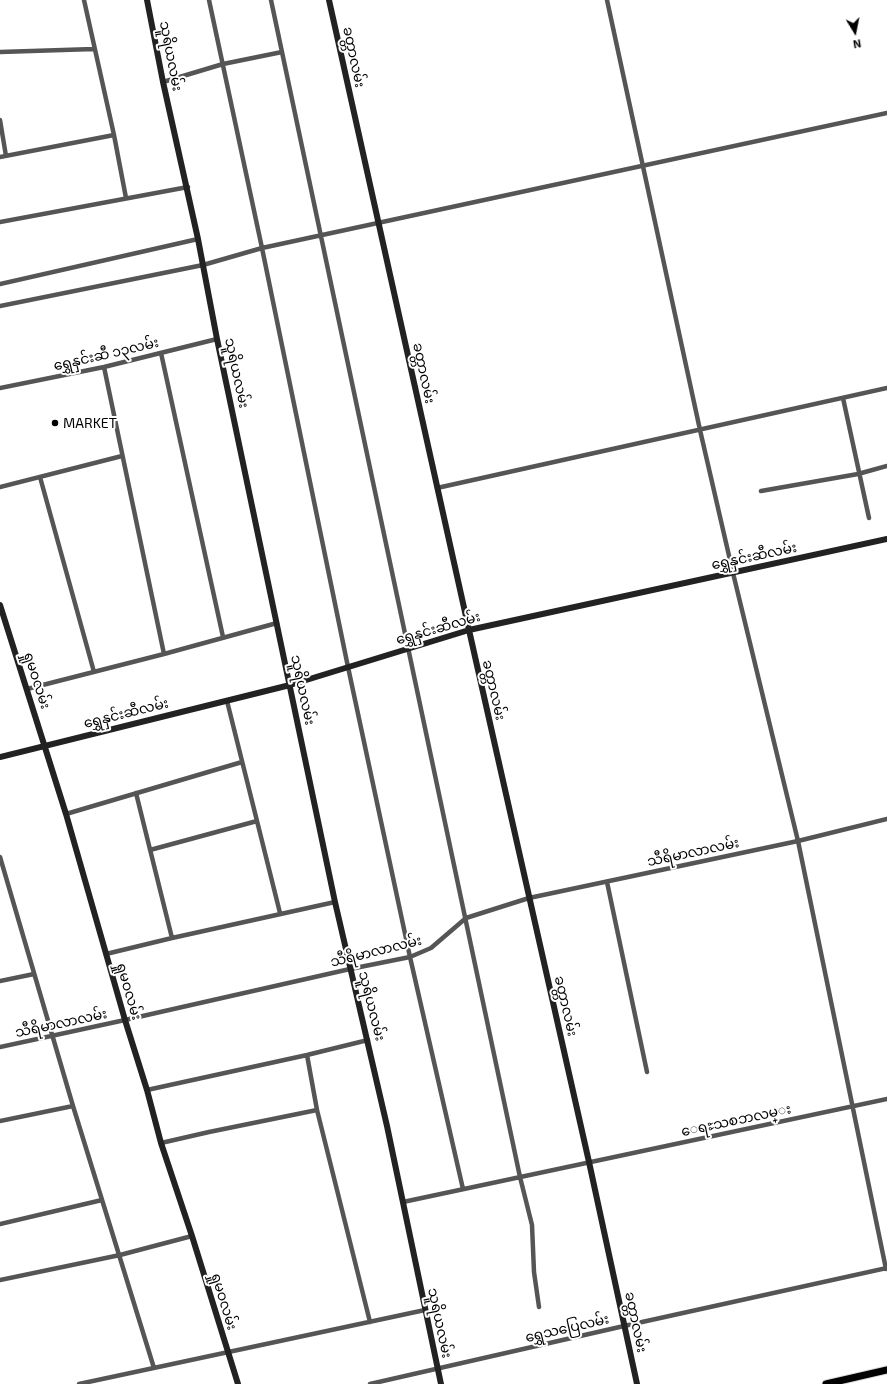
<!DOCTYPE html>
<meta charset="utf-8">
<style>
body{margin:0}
#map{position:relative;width:887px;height:1384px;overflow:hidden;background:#fff;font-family:"Exo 2",sans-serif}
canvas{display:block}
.north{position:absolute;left:835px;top:12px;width:40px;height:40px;-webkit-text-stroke:3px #fff;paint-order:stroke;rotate:170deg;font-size:11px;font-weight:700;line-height:16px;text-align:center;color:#000}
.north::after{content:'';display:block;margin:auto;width:14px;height:18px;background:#000;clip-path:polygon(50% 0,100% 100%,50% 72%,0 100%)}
</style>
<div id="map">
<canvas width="887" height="1384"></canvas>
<div class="north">N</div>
</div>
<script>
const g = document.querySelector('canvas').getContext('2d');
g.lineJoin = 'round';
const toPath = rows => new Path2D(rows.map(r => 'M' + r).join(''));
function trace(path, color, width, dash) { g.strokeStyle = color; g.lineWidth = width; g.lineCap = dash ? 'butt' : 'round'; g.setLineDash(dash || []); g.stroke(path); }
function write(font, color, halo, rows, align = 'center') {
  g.font = font + ' "Exo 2","Noto Sans Myanmar",sans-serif'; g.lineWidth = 4; g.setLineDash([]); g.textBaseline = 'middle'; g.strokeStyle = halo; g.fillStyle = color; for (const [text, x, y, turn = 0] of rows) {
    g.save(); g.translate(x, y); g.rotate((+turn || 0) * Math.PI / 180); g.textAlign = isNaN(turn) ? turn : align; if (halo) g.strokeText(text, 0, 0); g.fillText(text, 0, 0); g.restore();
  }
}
const primary = toPath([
 [826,1384,887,1370]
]);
trace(primary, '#dbdbdb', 9);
trace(toPath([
 [209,0,262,248,348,667,410,957,463,1189],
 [271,0,520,1177,532,1225,534,1272,539,1307],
 [607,0,700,430,733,573,798,841,886,1269],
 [0,52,94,49],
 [163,82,223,64,282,52],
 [0,120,6,156],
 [114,135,126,198],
 [0,157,114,135,84,0],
 [0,222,188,187],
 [0,284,198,239],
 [0,306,203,265,262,248,887,113],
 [161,353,223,637],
 [104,367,164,654],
 [0,388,104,367,217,339],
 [843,398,869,518],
 [40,477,94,672],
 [0,487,122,456],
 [437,488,887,388],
 [761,491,858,474,887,466],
 [27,689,164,654,277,623],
 [227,701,280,913],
 [136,793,172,938],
 [66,814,242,762],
 [150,850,257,821],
 [0,857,73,1106,154,1368],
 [607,882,647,1072],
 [106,954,172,938,335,902],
 [0,981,34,974],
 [0,1047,125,1020,350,969,410,957,431,948,466,918,529,898,798,841,887,819],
 [147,1090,307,1055,368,1040],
 [317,1110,370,1322],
 [0,1121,73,1106],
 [161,1143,209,1132,317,1110,307,1055],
 [403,1202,887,1099],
 [0,1224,102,1200],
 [0,1280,120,1255,192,1236],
 [79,1384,425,1310],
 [370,1384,624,1326,887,1268]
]), '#555', 4.5);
trace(toPath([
 [147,0,163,82,198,239,217,339,335,902,387,1126,441,1384],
 [329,0,469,630,589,1162,637,1384],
 [0,605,66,814,125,1020,147,1090,161,1143,192,1236,238,1384],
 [0,757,290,685,469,630,887,539]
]), '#222', 6);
trace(primary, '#000', 7);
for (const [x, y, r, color] of [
 [55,423,4,"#000"]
]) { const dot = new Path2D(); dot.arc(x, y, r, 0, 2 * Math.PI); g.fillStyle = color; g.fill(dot); trace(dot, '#fff', 1.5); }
write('14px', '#000', '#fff', [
 ["သူရိယလမ်း",171,56,79],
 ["ခတ္တာလမ်း",354,57,78],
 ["ရွှေနှင်းဆီ ၁၃လမ်း",106,354,-13],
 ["သူရိယလမ်း",237,373,78],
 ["ခတ္တာလမ်း",424,373,78],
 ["ရွှေနှင်းဆီလမ်း",754,556,-12],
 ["ရွှေနှင်းဆီလမ်း",438,628,-16],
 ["ရှုမဝလမ်း",37,680,72],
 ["သူရိယလမ်း",303,690,78],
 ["ခတ္တာလမ်း",494,690,77],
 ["ရွှေနှင်းဆီလမ်း",126,713,-14],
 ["သီရိမာလာလမ်း",693,852,-12],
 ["သီရိမာလာလမ်း",376,951,-14],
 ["ရှုမဝလမ်း",129,991,74],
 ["သူရိယလမ်း",372,1006,76],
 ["ခတ္တာလမ်း",566,1006,77],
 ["သီရိမာလာလမ်း",61,1023,-12],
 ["ေရႊသစၥာလမ္း",736,1120,-12],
 ["ရှုမဝလမ်း",224,1301,73],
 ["ခတ္တာလမ်း",636,1322,78],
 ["သူရိယလမ်း",440,1323,78],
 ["ရွှေသပြေလမ်း",567,1328,-13]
]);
write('14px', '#000', '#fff', [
 ["MARKET",63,423]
], 'left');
</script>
